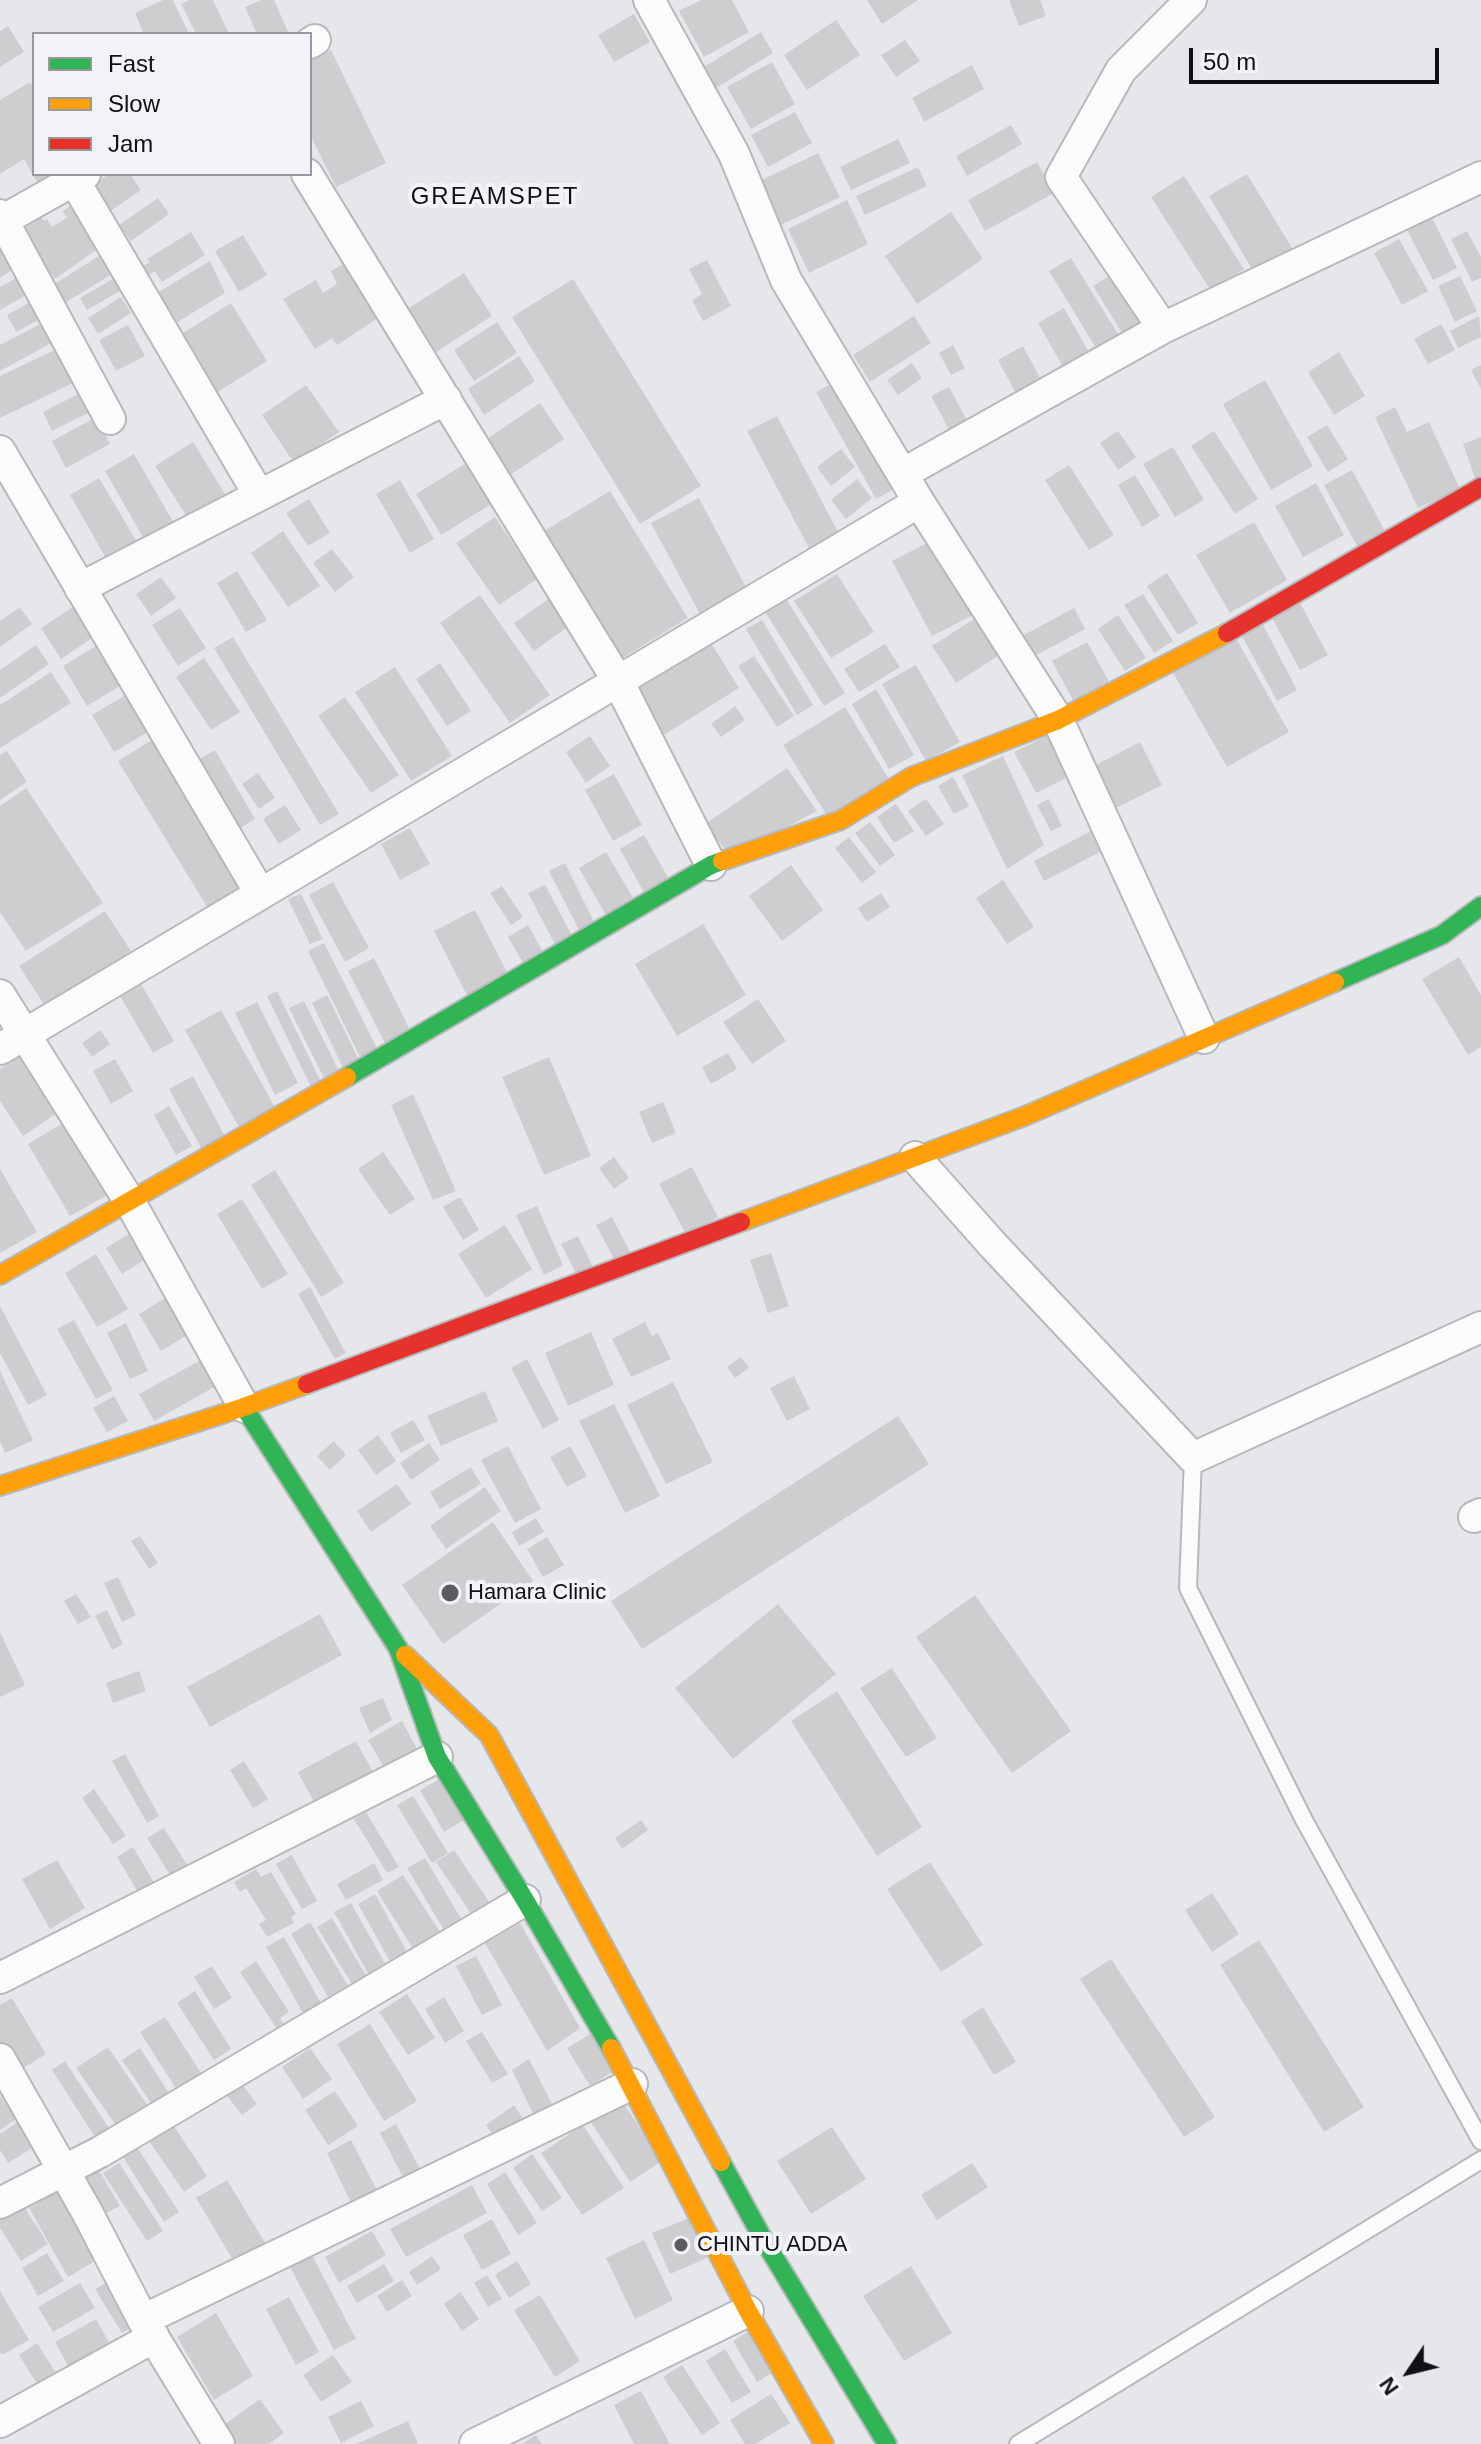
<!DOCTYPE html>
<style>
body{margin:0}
#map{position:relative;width:1481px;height:2444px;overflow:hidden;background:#e6e7ea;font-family:Arial,sans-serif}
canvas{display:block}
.legend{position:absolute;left:32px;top:32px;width:280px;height:144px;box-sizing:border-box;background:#f2f3f9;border:2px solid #98999d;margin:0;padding:10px 14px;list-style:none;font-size:24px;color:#101113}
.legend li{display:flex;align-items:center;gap:16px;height:40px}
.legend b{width:40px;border:2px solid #98999d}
.north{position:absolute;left:1369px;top:2332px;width:80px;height:80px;-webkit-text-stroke:6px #f2f3f9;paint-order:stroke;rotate:235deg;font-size:22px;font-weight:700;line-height:32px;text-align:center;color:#101113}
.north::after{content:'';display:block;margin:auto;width:28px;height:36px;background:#101113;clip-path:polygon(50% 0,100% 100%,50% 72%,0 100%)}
.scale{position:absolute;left:1189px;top:48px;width:250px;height:36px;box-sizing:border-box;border:4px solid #101113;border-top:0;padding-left:10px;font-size:24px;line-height:28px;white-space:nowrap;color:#101113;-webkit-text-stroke:6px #f2f3f9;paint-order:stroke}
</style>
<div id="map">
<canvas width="1481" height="2444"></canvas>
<ul class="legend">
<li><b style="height:10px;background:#30b455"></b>Fast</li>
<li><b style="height:10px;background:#ff9f0a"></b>Slow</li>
<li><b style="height:10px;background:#e5322d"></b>Jam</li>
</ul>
<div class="north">N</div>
<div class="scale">50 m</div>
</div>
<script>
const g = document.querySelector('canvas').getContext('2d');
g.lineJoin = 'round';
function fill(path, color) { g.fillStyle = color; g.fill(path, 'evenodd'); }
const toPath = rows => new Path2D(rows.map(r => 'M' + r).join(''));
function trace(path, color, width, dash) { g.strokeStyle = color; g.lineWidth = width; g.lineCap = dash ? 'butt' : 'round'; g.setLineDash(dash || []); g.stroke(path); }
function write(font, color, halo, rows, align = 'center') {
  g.font = font + ' Arial,sans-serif'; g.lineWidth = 8; g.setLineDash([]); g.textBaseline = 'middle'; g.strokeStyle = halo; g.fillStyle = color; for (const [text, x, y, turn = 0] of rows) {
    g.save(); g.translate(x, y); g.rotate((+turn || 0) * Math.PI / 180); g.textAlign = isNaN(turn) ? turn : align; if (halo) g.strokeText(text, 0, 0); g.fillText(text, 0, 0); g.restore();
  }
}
fill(toPath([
 [163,0,173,0,189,34,144,34,135,13],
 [189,0,213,0,229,34,196,34,181,4],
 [261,0,274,0,289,34,257,34,245,7],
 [701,0,732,0,749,32,704,57,679,11],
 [867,0,918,0,882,24],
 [1009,0,1040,0,1046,16,1019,26],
 [634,14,650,42,614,62,598,35],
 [836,20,860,55,807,90,784,55],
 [8,26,24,52,0,67,0,31],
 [761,32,773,53,716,88,704,67],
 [905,40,920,61,896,77,881,55],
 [331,50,386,163,336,187,310,135,310,60],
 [772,62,795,104,751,129,727,87],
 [972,65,984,89,924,122,912,98],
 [30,82,34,89,34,174,59,174,39,186,24,159,0,174,0,100],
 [795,112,812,143,768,167,751,135],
 [1011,125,1022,144,967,176,956,156],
 [898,139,910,163,851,190,840,167],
 [818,153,840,197,781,225,760,181],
 [1037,162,1054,193,985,231,968,200],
 [918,167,927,186,865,215,856,196],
 [109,174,130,174,141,190,106,214,88,189],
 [1247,174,1292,248,1286,252,1290,257,1253,271,1209,196],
 [1184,176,1244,269,1211,291,1151,197],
 [158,198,169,214,131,241,119,225],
 [847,200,868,244,809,273,788,229],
 [70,206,99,248,55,279,21,231,41,218,44,221,47,219,52,227,67,218,63,211],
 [951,212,983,259,917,304,885,256],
 [1432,218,1457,268,1433,280,1407,230],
 [1467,231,1481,257,1481,278,1472,282,1451,239],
 [191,232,205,255,162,282,155,271,147,276,142,267,150,262,147,259],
 [243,235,267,275,239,292,215,251],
 [1399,239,1428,291,1402,305,1374,253],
 [0,245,16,267,0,278],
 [102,254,114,273,53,310,42,292],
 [1071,258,1123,342,1101,356,1049,271],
 [707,260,731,306,703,321,692,300,702,294,689,269],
 [210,261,225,293,176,323,157,293],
 [344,264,378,318,337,345,332,338,315,349,283,299,316,280,323,293,337,284,331,271],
 [1117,271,1153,329,1129,344,1093,286],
 [464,273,492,316,436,352,409,308],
 [1460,276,1477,311,1455,322,1438,286],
 [116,277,123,289,87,310,80,298],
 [16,278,26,295,0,310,0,287],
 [573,279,701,486,640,524,512,317],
 [121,297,131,313,98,334,88,318],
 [30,302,40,319,16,332,7,315],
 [231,303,267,361,216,393,180,335],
 [1064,308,1092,358,1066,372,1038,323],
 [914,316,931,343,870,382,853,355],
 [1479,316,1481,337,1458,348,1450,331],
 [44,322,55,341,0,371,0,345],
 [497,322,517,353,474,381,454,350],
 [1441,324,1455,350,1428,364,1414,339],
 [128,325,145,356,116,371,99,340],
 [953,345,965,368,951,375,939,353],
 [1023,346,1045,387,1020,401,998,360],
 [57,349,73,383,0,418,0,376],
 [1339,352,1365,396,1334,415,1308,372],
 [519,356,535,381,484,415,468,389],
 [912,363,922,378,898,395,887,380],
 [1481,365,1481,389,1471,370],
 [842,378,901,485,876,499,816,392],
 [1265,380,1313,466,1271,490,1223,404],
 [306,385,339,432,294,463,262,415],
 [949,387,971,428,953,437,931,396],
 [86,390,96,409,52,431,43,412],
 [540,403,564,439,510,475,487,439],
 [1395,407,1407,432,1429,422,1460,489,1418,508,1375,417],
 [777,416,839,534,810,550,747,431],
 [96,417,110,444,66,468,52,441],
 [1327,425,1348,459,1328,472,1307,437],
 [1118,431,1136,457,1118,470,1100,443],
 [1214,431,1258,499,1235,514,1191,446],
 [1481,437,1481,476,1475,478,1463,444],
 [193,442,225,494,187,517,155,466],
 [1173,447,1204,500,1175,517,1143,464],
 [841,449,855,467,831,486,817,467],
 [134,454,176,527,147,544,105,471],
 [468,462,493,503,441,535,416,494],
 [1069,465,1114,535,1089,550,1045,480],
 [1352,470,1385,531,1357,546,1324,485],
 [1135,475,1160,516,1142,527,1118,485],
 [99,478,137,542,107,560,70,495],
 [857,479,872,498,846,519,831,500],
 [400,480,434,539,410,553,376,494],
 [1316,483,1344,535,1303,557,1275,506],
 [610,491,688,618,622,658,544,531],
 [699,498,748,591,701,616,651,523],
 [309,499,330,533,308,546,286,513],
 [495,517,537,579,499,605,456,543],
 [1254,522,1287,580,1230,613,1196,555],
 [283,531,320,586,288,607,251,553],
 [935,539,975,614,932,636,892,561],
 [332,549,354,577,335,592,313,563],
 [237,571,267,620,246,632,217,583],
 [1167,573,1198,623,1178,635,1147,586],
 [837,574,874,632,831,658,794,601],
 [161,577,176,598,151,616,136,594],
 [1143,594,1173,641,1154,653,1124,605],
 [480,595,550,695,510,723,440,623],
 [785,597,845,693,824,706,764,610],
 [550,598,569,626,534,651,514,623],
 [82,601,101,632,61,659,41,628],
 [1299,601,1328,655,1300,670,1271,616],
 [20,607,32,624,0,647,0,621],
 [180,608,206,648,178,666,152,625],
 [1074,608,1085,629,1033,657,1022,636],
 [1118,615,1146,658,1125,671,1098,629],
 [974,619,998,656,956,683,932,646],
 [762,620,813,705,797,715,746,629],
 [1263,625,1297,690,1277,701,1242,636],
 [1234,635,1289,732,1227,767,1172,671],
 [233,637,339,814,320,825,214,648],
 [1087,642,1112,687,1075,704,1052,661],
 [101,643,125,683,87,706,63,666],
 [711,643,739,688,654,741,627,695],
 [885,644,900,667,859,692,844,669],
 [36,645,49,664,0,698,0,670],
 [754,656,794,716,777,727,738,666],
 [204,658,240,712,211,730,176,677],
 [440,663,471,711,447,726,416,679],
 [916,665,960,742,926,761,882,684],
 [395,667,452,756,411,781,355,692],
 [51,672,71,703,0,748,0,705],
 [876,689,914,755,889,769,852,704],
 [131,692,153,729,114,752,92,715],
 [345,697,399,775,371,793,318,716],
 [735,706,745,720,721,737,711,724],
 [845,707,890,781,829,819,783,745],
 [160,735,251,884,209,910,118,761],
 [590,736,610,766,586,783,566,752],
 [1047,736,1068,777,1036,793,1014,752],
 [1140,742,1162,785,1114,809,1092,767],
 [215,750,255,819,237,830,196,761],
 [7,751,27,782,0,800,0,755],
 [1003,756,1044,845,1007,869,962,775],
 [787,768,817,811,731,857,705,824],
 [258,773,275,798,259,809,242,784],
 [614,774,642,825,613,841,585,790],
 [953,777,969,806,954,814,938,786],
 [26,788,103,903,26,951,0,912,0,806],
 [926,799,944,824,926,836,908,811],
 [1049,799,1062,826,1051,831,1037,805],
 [896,804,914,831,894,843,877,817],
 [285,805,301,830,279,844,263,819],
 [870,822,895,855,880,866,855,833],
 [410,828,430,864,400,880,381,844],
 [1093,830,1104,850,1044,881,1034,861],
 [644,835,673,886,648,900,620,849],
 [849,837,876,872,862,883,835,848],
 [606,852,642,913,614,929,579,868],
 [565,863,598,930,583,938,549,871],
 [791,865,823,910,782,941,749,896],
 [1003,880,1034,927,1007,944,976,898],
 [333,882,369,948,345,962,309,895],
 [545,885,576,943,559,952,528,893],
 [502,886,523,917,511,925,490,893],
 [881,893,890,907,867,922,858,908],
 [301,894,323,939,310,944,288,899],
 [475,910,512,982,471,1003,434,931],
 [105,911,131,951,45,1006,19,966],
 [703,924,746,995,677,1036,635,964],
 [528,925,550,965,531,976,508,937],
 [324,943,380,1054,363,1063,308,951],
 [1459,957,1481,995,1481,1047,1468,1055,1422,979],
 [374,958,413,1036,388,1049,348,971],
 [141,984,174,1041,153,1053,120,996],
 [277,991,323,1086,313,1091,267,996],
 [327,995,361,1064,345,1072,312,1003],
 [758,999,786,1041,752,1064,723,1022],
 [304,1001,343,1079,328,1086,289,1008],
 [257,1002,298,1083,275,1095,235,1013],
 [221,1010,277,1111,241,1131,185,1030],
 [100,1030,110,1044,92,1057,82,1043],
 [24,1053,63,1109,23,1136,0,1101,0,1069],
 [728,1053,737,1069,711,1084,702,1067],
 [549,1057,591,1156,544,1175,502,1077],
 [115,1059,133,1091,111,1104,93,1071],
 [193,1076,228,1142,205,1155,169,1089],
 [413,1094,456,1191,433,1200,391,1105],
 [663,1102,676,1133,652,1143,639,1112],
 [169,1106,192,1146,176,1155,154,1115],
 [68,1120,111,1193,70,1216,28,1144],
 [383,1152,415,1199,390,1215,358,1169],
 [614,1157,629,1178,614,1189,599,1168],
 [692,1167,718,1217,686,1234,659,1184],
 [0,1169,37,1232,0,1253],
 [275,1170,344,1283,321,1297,251,1185],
 [460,1197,479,1230,463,1240,443,1207],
 [242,1199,288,1274,262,1289,217,1214],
 [537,1206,563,1265,544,1275,516,1215],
 [612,1217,633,1258,618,1266,596,1225],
 [505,1225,532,1269,486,1298,458,1254],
 [135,1230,151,1256,122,1274,106,1248],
 [578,1236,593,1267,576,1274,561,1244],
 [771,1253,789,1306,768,1313,750,1260],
 [96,1254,128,1309,97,1327,65,1273],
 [310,1287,346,1353,335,1359,298,1294],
 [167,1297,189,1334,161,1351,139,1314],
 [0,1306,47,1395,28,1405,0,1353],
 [74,1320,113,1390,96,1399,57,1329],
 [645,1322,652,1336,658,1333,671,1359,631,1377,612,1339],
 [126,1323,148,1371,130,1379,107,1333],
 [591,1332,614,1385,568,1406,545,1353],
 [741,1357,749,1368,735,1378,727,1367],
 [527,1359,559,1420,543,1429,511,1368],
 [201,1360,216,1386,154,1421,139,1394],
 [0,1371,33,1440,5,1453,0,1441],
 [794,1376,810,1409,787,1421,770,1388],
 [673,1382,713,1462,666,1484,627,1405],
 [485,1391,498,1421,441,1446,427,1416],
 [114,1396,128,1421,107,1432,93,1408],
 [614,1404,660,1496,625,1513,579,1421],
 [898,1416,929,1464,642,1649,611,1601],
 [413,1420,425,1440,401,1453,390,1433],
 [378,1435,396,1461,376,1475,358,1450],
 [334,1441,346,1455,330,1470,317,1456],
 [429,1443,440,1460,411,1480,400,1463],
 [508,1446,541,1509,515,1523,481,1460],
 [570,1446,587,1476,567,1487,550,1457],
 [471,1467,481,1484,440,1509,430,1492],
 [397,1484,411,1504,371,1532,357,1511],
 [485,1487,501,1511,446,1549,430,1526],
 [536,1518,544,1532,519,1546,512,1532],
 [493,1522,533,1581,443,1644,402,1585],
 [140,1536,158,1563,149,1569,131,1541],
 [547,1537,564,1565,543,1577,527,1549],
 [118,1577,136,1615,122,1622,104,1583],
 [76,1594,91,1617,78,1624,64,1601],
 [975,1595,1071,1731,1012,1773,916,1637],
 [778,1604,836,1674,733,1759,675,1688],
 [107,1610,123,1644,112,1650,95,1616],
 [320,1614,342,1655,210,1727,187,1687],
 [0,1632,25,1685,0,1697],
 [892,1668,937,1738,906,1757,860,1688],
 [139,1671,146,1691,113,1703,106,1683],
 [837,1691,922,1827,877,1856,791,1721],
 [383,1698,392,1720,370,1733,359,1708],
 [402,1721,417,1749,384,1767,368,1740],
 [356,1741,373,1772,315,1804,298,1772],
 [125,1754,159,1816,147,1823,112,1761],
 [244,1761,268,1799,253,1808,230,1770],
 [442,1778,466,1819,444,1832,420,1790],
 [94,1789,126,1836,113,1844,82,1798],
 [413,1796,448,1853,432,1863,397,1805],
 [366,1812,399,1867,387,1873,354,1819],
 [641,1820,648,1830,622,1849,615,1838],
 [164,1828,189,1868,172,1878,147,1838],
 [133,1847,155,1884,139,1894,117,1857],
 [454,1850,494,1909,476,1921,436,1862],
 [292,1855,317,1901,302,1909,276,1864],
 [425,1858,466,1927,448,1937,407,1868],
 [57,1860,85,1908,50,1929,22,1879],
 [930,1862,983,1945,941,1972,887,1889],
 [374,1863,383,1880,346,1900,337,1884],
 [256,1869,261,1877,271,1872,296,1914,291,1917,294,1923,267,1937,259,1924,266,1920,246,1888,240,1892,234,1882],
 [403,1875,442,1935,415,1952,377,1891],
 [1212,1893,1239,1934,1212,1952,1185,1910],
 [375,1894,409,1955,392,1965,358,1904],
 [351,1903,387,1967,370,1977,334,1912],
 [332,1918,367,1977,353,1986,317,1927],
 [310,1922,350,1989,330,2000,291,1934],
 [520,1923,580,2028,547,2051,485,1943],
 [284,1937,327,2014,309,2024,266,1947],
 [1259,1940,1364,2107,1324,2132,1220,1965],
 [476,1956,502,2005,482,2015,456,1966],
 [1111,1959,1215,2117,1184,2137,1080,1979],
 [256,1961,289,2012,280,2018,285,2027,278,2031,240,1972],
 [212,1966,232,1998,214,2009,194,1977],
 [195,1991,231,2049,214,2060,177,2003],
 [407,1994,435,2038,408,2055,379,2012],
 [444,1997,464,2031,445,2043,425,2009],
 [12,1998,46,2054,17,2072,0,2044,0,2005],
 [983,2007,1016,2062,994,2075,961,2021],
 [165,2017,205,2079,180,2095,140,2032],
 [370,2024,417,2101,384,2121,337,2044],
 [482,2032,508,2074,492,2083,466,2041],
 [592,2033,614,2071,590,2086,567,2048],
 [108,2047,148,2106,117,2127,76,2068],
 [140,2048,174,2101,157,2112,122,2060],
 [310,2048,332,2079,303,2099,282,2067],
 [529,2059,553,2106,534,2116,512,2070],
 [65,2061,109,2128,95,2137,52,2070],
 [239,2080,257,2104,242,2115,224,2092],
 [335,2091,358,2126,328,2145,305,2110],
 [618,2095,662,2161,630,2182,587,2116],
 [0,2096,16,2119,0,2130],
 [514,2105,526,2123,498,2142,486,2125],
 [18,2122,34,2147,8,2163,0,2150,0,2134],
 [171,2122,207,2176,184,2192,147,2138],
 [396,2124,424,2176,407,2185,380,2133],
 [583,2125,624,2188,582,2215,541,2153],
 [832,2127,866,2179,811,2214,777,2161],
 [351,2140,380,2196,354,2209,327,2153],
 [137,2147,179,2212,164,2222,123,2157],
 [532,2154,562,2198,542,2211,513,2168],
 [119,2163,163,2231,147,2241,103,2173],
 [972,2163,988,2187,937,2220,921,2195],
 [98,2169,120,2206,101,2216,80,2179],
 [505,2172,537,2223,518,2235,487,2184],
 [227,2180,270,2251,239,2270,196,2198],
 [472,2185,487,2213,406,2257,390,2229],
 [57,2192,95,2261,68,2277,29,2208],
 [21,2202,48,2244,21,2261,0,2228,0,2216],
 [692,2217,709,2257,670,2274,652,2233],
 [492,2219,511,2254,482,2270,463,2235],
 [372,2231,386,2255,339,2283,325,2257],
 [644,2240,673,2300,635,2319,606,2258],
 [47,2253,64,2281,38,2296,22,2268],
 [312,2255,356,2339,334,2350,290,2267],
 [432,2256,441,2269,417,2285,409,2272],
 [517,2261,531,2284,509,2298,495,2275],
 [384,2264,394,2281,357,2303,347,2286],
 [911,2266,952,2333,904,2361,863,2296],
 [487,2275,502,2299,488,2307,474,2283],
 [112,2279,139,2323,122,2333,95,2289],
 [402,2280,412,2296,387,2312,377,2296],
 [80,2283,95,2308,53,2332,38,2307],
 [0,2291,29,2340,2,2355,0,2352],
 [460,2292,479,2319,462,2331,444,2304],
 [540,2295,580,2361,555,2377,514,2310],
 [289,2297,319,2352,296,2365,266,2309],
 [216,2313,253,2376,214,2400,177,2337],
 [96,2319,112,2348,71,2371,55,2342],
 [757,2326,781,2367,757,2382,733,2341],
 [37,2343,59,2378,41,2390,19,2355],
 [725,2349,751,2392,732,2403,706,2361],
 [333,2355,352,2382,321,2402,303,2375],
 [682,2365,720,2423,702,2435,663,2377],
 [641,2391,670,2444,634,2444,614,2405],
 [771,2394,790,2423,755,2444,745,2444,730,2420],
 [260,2399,284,2433,269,2444,233,2444,221,2427],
 [361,2401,374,2426,341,2443,328,2417],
 [408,2421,418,2444,356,2444],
 [536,2435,542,2444,522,2444]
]), '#ceced1');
const lane = toPath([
 [1193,1458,1188,1588,1304,1820,1481,2141],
 [1018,2444,1481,2160]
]);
const street = toPath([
 [649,0,734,154,786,280,919,502,1058,720,1204,1038],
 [310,43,315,40],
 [307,174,618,681,711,865],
 [74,180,259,495],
 [0,215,110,419],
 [0,222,85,174],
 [1163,328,1481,177],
 [0,451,260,893],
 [902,474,1163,328,1061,177,1121,70,1191,0],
 [80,588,446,399],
 [0,995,130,1202,244,1407],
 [0,1049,919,502],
 [915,1157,992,1244,1193,1458,1481,1327],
 [1474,1517,1481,1514],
 [0,1978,437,1757],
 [0,2059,87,2212,143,2320,219,2444],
 [0,2203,100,2152,525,1900],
 [143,2320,632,2084],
 [0,2422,154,2337],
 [475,2444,748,2311]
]);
const fast = toPath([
 [1335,982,1442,935,1481,906],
 [347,1077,711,865,722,861],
 [244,1407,398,1648,437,1757,525,1900,611,2048],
 [721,2162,762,2237,887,2444]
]);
const slow = toPath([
 [722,861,841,820,911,777,1058,720,1227,633],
 [741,1222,1025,1116,1335,982],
 [0,1275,347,1077],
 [0,1486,244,1407,307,1384],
 [405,1655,489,1735,721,2162],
 [611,2048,748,2311,824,2444]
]);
const jam = toPath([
 [1227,633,1481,487],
 [307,1384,741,1222]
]);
trace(lane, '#b7b8bb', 20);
trace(street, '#b7b8bb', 34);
trace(fast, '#b7b8bb', 22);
trace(slow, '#b7b8bb', 22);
trace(jam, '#b7b8bb', 22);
trace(lane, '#fbfbfc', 16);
trace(street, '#fbfbfc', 30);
trace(fast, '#30b455', 18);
trace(slow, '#ff9f0a', 18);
trace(jam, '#e5322d', 18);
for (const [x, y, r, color] of [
 [450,1593,10,"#5b5c5e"],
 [681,2245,8,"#5b5c5e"]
]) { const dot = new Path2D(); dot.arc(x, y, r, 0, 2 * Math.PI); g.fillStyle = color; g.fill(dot); trace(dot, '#f2f3f9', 3); }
write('22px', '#101113', '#f2f3f9', [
 ["Hamara Clinic",468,1593],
 ["CHINTU ADDA",697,2245]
], 'left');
g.letterSpacing = '2px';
write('24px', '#101113', '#f2f3f9', [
 ["GREAMSPET",495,197]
]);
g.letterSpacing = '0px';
</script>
